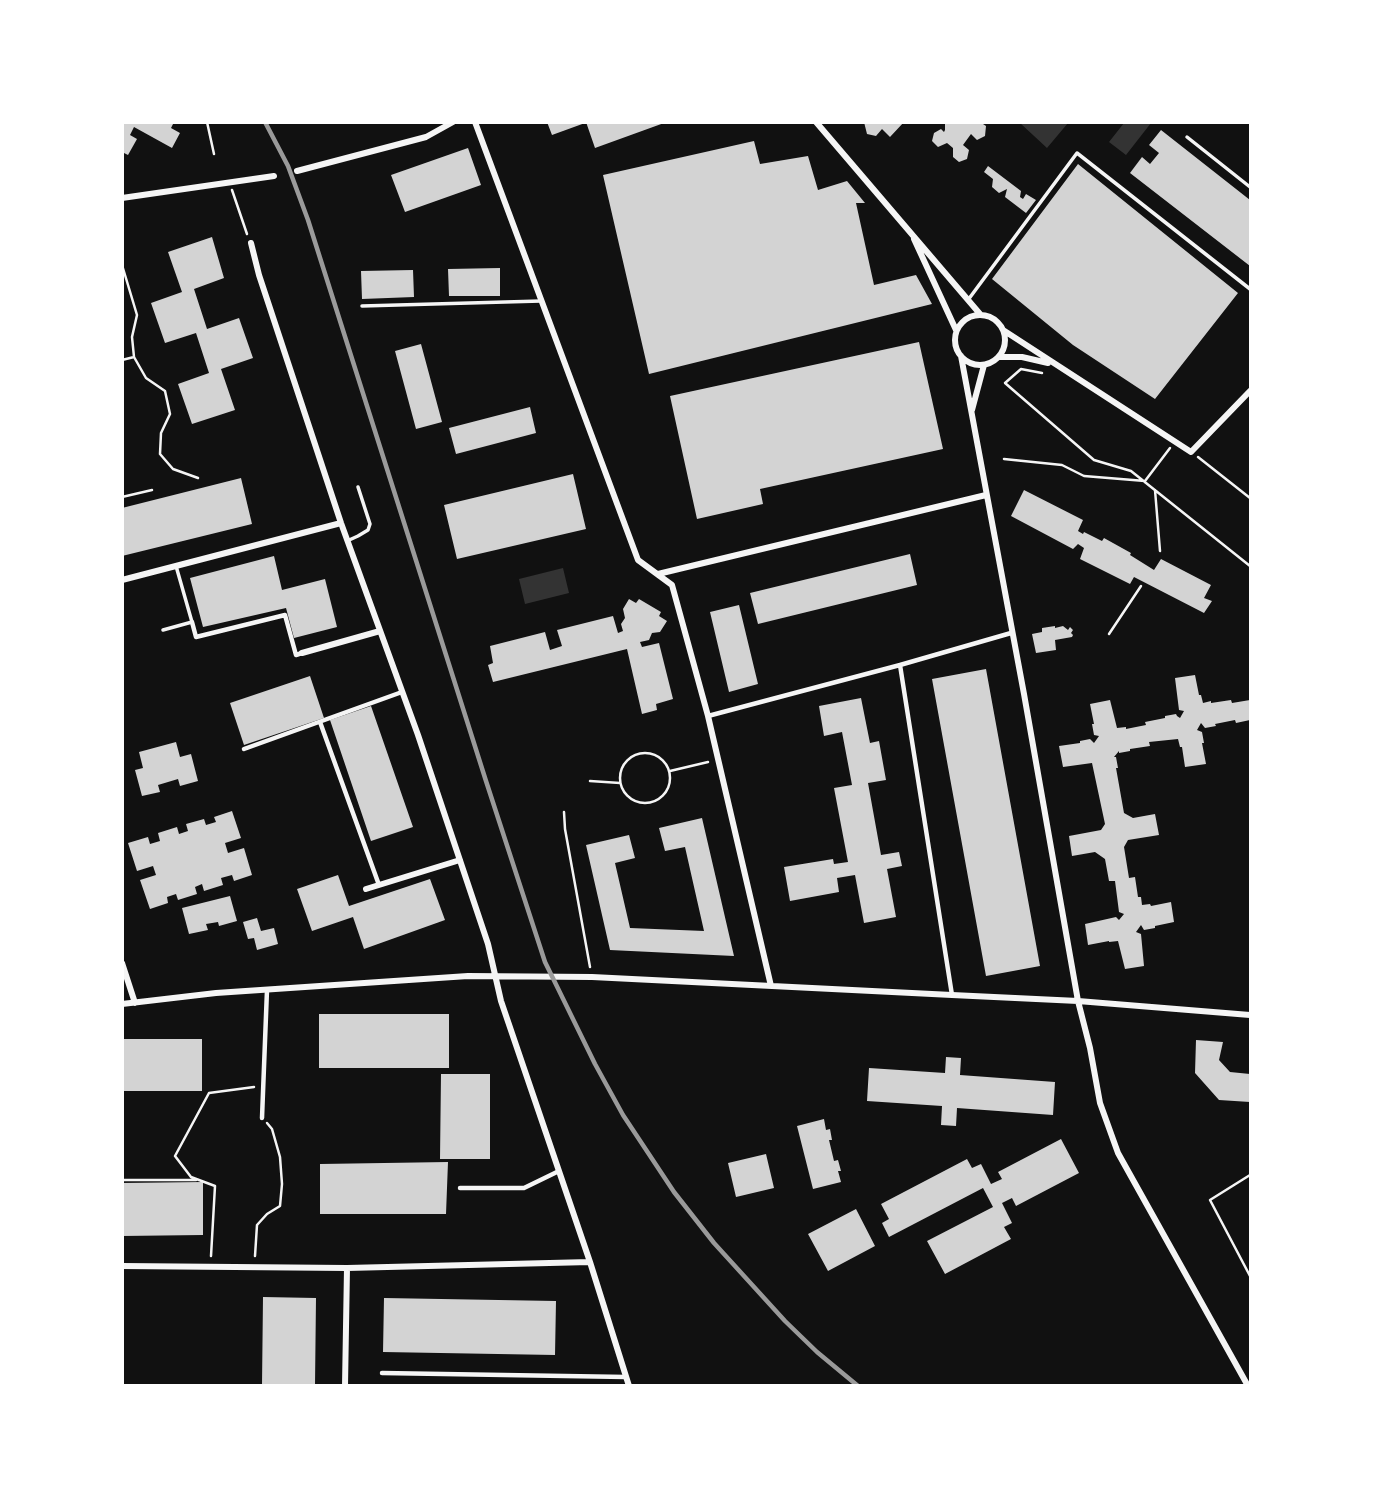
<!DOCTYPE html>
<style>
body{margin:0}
#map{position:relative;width:1373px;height:1508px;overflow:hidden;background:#111;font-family:Poppins,sans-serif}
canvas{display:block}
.frame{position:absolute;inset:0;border:124px solid #fff;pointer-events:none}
</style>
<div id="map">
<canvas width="1373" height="1508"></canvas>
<div class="frame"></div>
</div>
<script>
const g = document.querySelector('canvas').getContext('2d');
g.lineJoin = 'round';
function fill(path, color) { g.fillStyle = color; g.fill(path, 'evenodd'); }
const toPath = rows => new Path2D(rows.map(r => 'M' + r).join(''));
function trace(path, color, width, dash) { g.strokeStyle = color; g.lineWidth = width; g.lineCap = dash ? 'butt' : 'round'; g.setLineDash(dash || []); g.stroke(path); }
fill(toPath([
 [1020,123,1068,123,1047,148],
 [1124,123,1151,123,1126,155,1109,142],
 [563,568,569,593,525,604,519,579]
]), '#333');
fill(toPath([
 [122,122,174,122,171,128,180,133,172,148,134,127,130,135,137,139,128,155,122,152],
 [547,122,585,122,585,123,552,135],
 [586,122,664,122,664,123,595,148],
 [864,122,904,122,890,137,882,129,876,136,867,134],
 [948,122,969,122,972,124,980,122,986,126,985,136,977,140,971,134,963,145,969,150,967,159,959,162,953,157,953,148,947,143,938,147,932,141,934,133,941,129,944,132,945,130,945,124],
 [1161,130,1250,200,1250,266,1130,173,1142,157,1150,164,1159,153,1149,145],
 [754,141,760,164,808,156,818,190,847,181,865,203,856,203,874,285,916,275,932,304,649,374,603,175],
 [468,148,481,185,405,212,391,175],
 [1078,164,1238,293,1155,399,1073,345,992,279],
 [988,166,1021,191,1020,197,1023,199,1026,194,1036,200,1026,213,1005,197,1007,189,999,193,992,187,993,179,984,172],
 [212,237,224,278,194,289,207,329,239,318,253,358,221,369,235,410,192,424,178,384,209,373,196,333,165,343,151,303,182,292,168,252],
 [500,268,500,296,449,296,448,269],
 [413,270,414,297,362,299,361,271],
 [919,342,943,449,760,489,763,504,697,519,670,396],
 [421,344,442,422,416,429,395,351],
 [530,407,536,433,456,454,449,428],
 [573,474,586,529,457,559,444,505],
 [241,478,252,524,122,556,122,508],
 [1024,490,1083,520,1078,531,1083,534,1084,532,1102,541,1104,538,1131,553,1130,555,1154,570,1161,559,1211,585,1204,598,1212,601,1204,613,1134,577,1130,584,1080,559,1084,548,1078,544,1073,549,1011,516],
 [910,554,917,585,758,624,750,593],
 [274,556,282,590,325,579,337,627,294,638,286,608,203,627,190,578],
 [629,599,636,603,639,599,661,612,659,616,667,621,660,632,652,633,649,640,640,642,642,647,659,643,673,699,656,704,657,710,642,714,627,649,493,682,488,665,493,663,490,646,545,632,550,650,562,646,557,630,613,616,618,633,623,631,621,624,625,618,623,609],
 [739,605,758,684,729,692,710,612],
 [1055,626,1055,628,1063,626,1068,630,1070,627,1073,630,1071,633,1073,635,1072,637,1055,640,1056,650,1036,653,1032,634,1042,632,1042,628],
 [986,669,1040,966,986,976,932,679],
 [1195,675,1199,695,1201,695,1203,703,1211,701,1211,703,1231,700,1232,703,1250,700,1250,720,1236,723,1235,720,1215,724,1216,726,1205,728,1201,723,1197,730,1202,732,1204,743,1202,743,1206,764,1185,767,1182,747,1180,747,1178,739,1149,742,1150,746,1130,749,1130,751,1119,753,1119,751,1114,757,1116,757,1118,768,1116,768,1124,813,1133,818,1155,814,1159,835,1128,840,1124,847,1129,878,1135,877,1138,897,1141,897,1142,905,1150,904,1151,906,1171,902,1174,922,1155,926,1155,928,1144,930,1141,925,1136,932,1141,934,1144,966,1125,969,1118,941,1109,942,1109,941,1088,945,1085,924,1116,917,1119,920,1124,914,1119,912,1115,881,1109,881,1105,859,1095,852,1072,856,1069,836,1101,830,1105,824,1092,763,1063,767,1059,746,1080,743,1080,741,1090,739,1094,743,1099,736,1094,735,1092,724,1094,724,1090,704,1110,700,1117,728,1126,727,1126,729,1146,725,1145,722,1165,718,1165,716,1176,714,1177,716,1180,718,1184,711,1179,710,1175,678],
 [310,676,324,718,244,745,230,703],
 [861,698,870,743,879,741,886,780,868,783,881,855,899,852,902,866,887,869,896,917,864,923,855,875,837,878,839,892,790,901,784,867,833,859,834,864,848,862,834,788,852,785,842,732,824,736,819,706],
 [371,706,413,827,371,841,330,720],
 [176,742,180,757,191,754,198,781,180,786,178,779,158,785,160,792,142,796,135,770,143,768,139,752],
 [232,811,241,838,225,843,228,853,244,848,252,875,234,881,232,875,221,878,223,885,204,891,202,884,195,887,197,894,178,900,176,894,167,897,168,903,150,909,140,880,156,875,153,866,137,871,128,843,148,837,150,844,160,841,158,833,177,827,179,834,188,831,186,824,204,819,206,825,216,822,214,817],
 [702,818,734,956,610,950,586,845,629,835,635,858,615,863,630,928,704,931,685,847,665,851,659,828],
 [338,875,349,906,430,879,445,920,364,949,353,917,312,931,297,889],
 [230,896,237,921,219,926,218,922,206,924,208,930,189,934,182,908],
 [257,918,261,931,274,928,278,944,257,950,254,938,248,939,243,922],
 [319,1014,449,1014,449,1068,319,1068],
 [122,1039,202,1039,202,1091,122,1091],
 [1196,1040,1223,1042,1219,1060,1230,1072,1250,1074,1250,1102,1219,1100,1195,1073],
 [946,1057,961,1058,960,1075,1055,1082,1053,1115,957,1108,956,1126,941,1125,942,1106,867,1101,869,1068,945,1073],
 [441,1074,490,1074,490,1159,440,1159],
 [824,1119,826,1130,830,1129,832,1140,829,1140,834,1161,838,1160,841,1171,838,1171,841,1182,813,1189,797,1126],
 [1061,1139,1079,1173,1016,1206,1012,1198,1002,1203,1012,1223,1004,1227,1011,1239,945,1274,927,1241,993,1207,983,1188,889,1237,882,1223,889,1219,881,1204,967,1159,972,1168,981,1164,991,1184,1002,1179,998,1172],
 [766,1154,774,1188,736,1197,728,1163],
 [448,1162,446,1214,320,1214,320,1164],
 [203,1182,203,1235,122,1236,122,1183],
 [856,1209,875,1246,828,1271,808,1234],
 [263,1297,316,1298,315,1385,262,1385],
 [384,1298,556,1301,555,1355,383,1352]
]), '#d3d3d3');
trace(toPath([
 [207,122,214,154],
 [232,190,247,234],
 [122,265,137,315,132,337,134,357,146,378,165,391,170,414,161,433,160,454,173,469,198,478],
 [122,360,134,357],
 [1042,373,1021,369,1005,383,1094,460,1131,471,1250,566],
 [1198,457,1250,498],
 [1004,459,1062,465,1084,476,1145,481,1170,448],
 [1155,490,1160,551],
 [122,497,152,490],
 [1109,634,1141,586],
 '620 778a25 25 0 1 1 50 0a25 25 0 1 1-50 0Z',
 [670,771,708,762],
 [590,781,620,783],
 [564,812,565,829,590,967],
 [1250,1175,1210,1200,1250,1276],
 [122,1180,196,1180],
 [211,1256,215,1186,191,1177,175,1156,209,1093,254,1087],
 [255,1256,257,1225,267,1214,280,1206,282,1184,280,1157,272,1129,267,1123]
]), '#f5f5f5', 2.5);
trace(toPath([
 [1187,137,1250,187],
 [968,300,1077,153,1250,289],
 [362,306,541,301],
 [347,541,358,536,368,530,370,524,358,487],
 [163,630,192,622,176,566]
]), '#f5f5f5', 3.5);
trace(toPath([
 [192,622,196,637,285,615,296,655,302,653],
 [900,665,1011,633],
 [708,716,900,665,952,995],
 [320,722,379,885],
 [244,749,402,692],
 [262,1118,267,990],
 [460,1188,524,1188,559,1171],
 [382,1373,626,1377]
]), '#f5f5f5', 4.5);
trace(toPath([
 [475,122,638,560,672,585,708,716,771,986],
 [816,122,980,314],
 [297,171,426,137,453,122],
 [122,198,274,176],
 [914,239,956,330],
 [251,243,259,275,341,523,418,735,488,944,501,1001,590,1262,629,1386],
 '955 340a25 25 0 1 1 50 0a25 25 0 1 1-50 0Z',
 [1003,330,1191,452,1250,391],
 [961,356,1024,694,1078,1001,1090,1048,1100,1103,1118,1153,1248,1386],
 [999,357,1022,357,1048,363],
 [972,410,984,365],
 [658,574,986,495],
 [122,580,341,523],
 [302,653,380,631],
 [366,889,460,860],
 [122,963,135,1003],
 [122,1004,216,993,468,976,592,977,952,995,1078,1001,1250,1015],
 [122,1266,347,1268,590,1262],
 [345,1386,347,1268]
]), '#f5f5f5', 6);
trace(toPath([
 [265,122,288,166,308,220,486,781,545,962,595,1064,623,1115,674,1192,714,1243,785,1321,817,1352,858,1386]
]), '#9a9a9a', 4.5);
</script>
